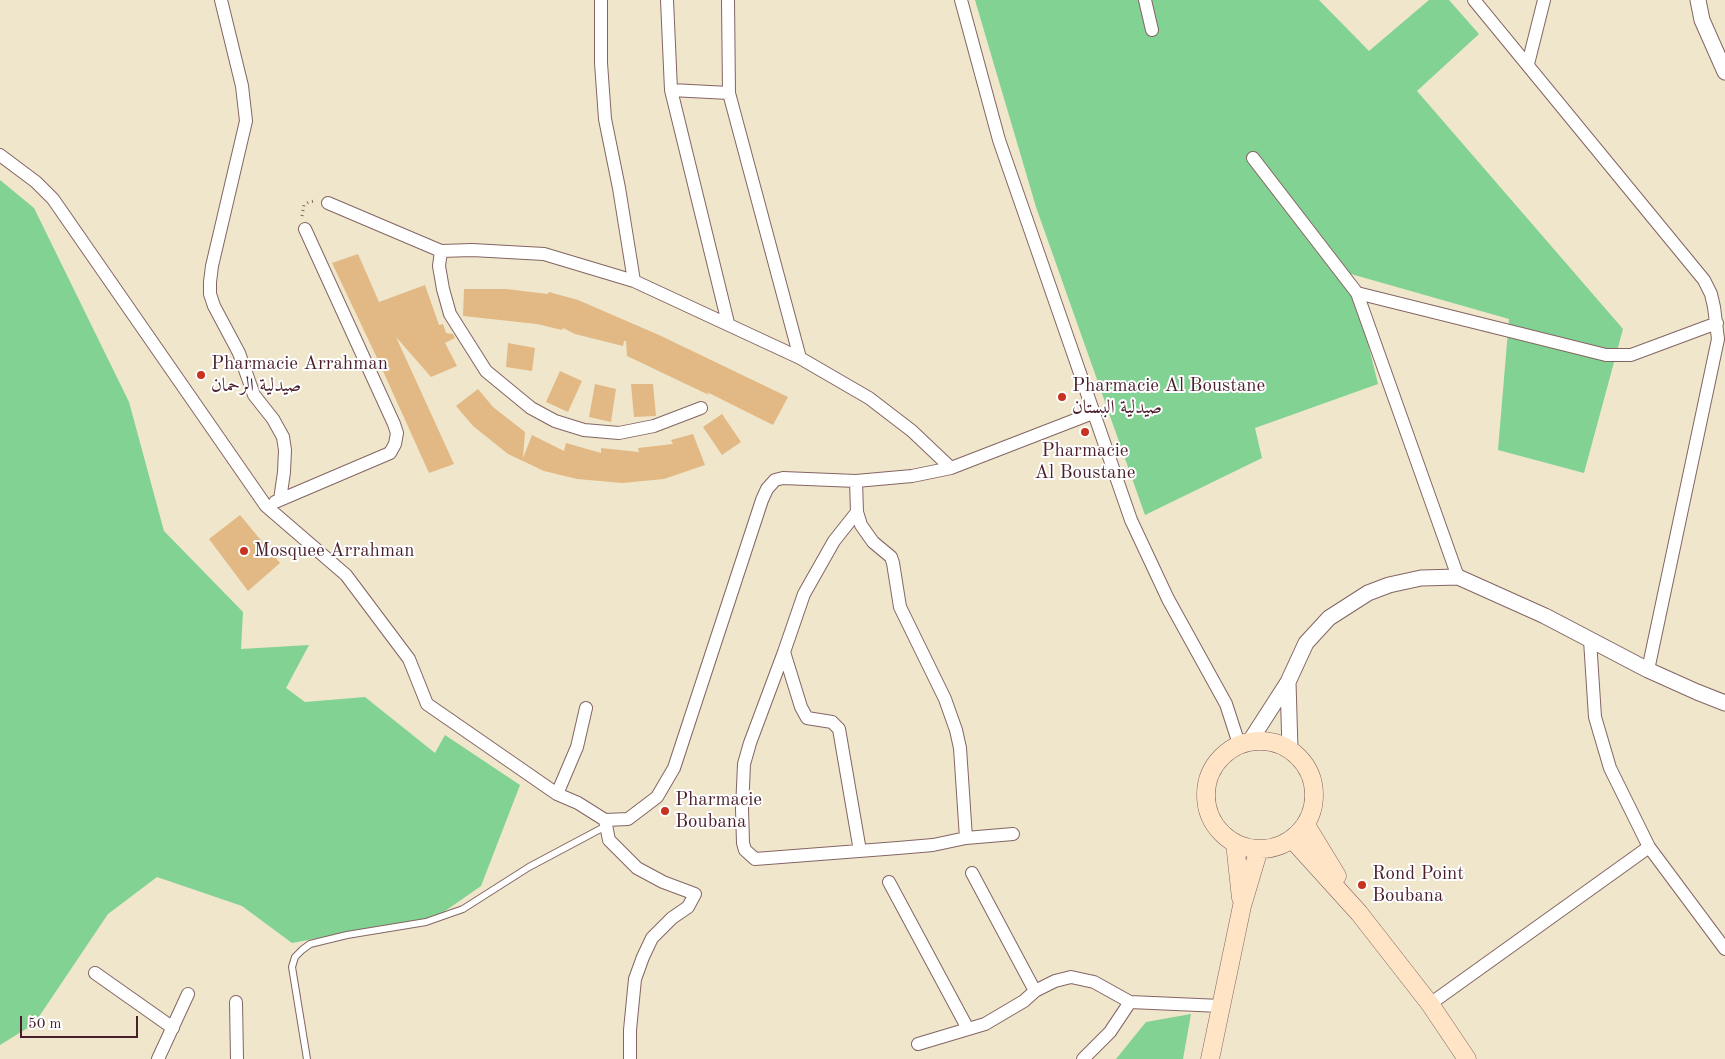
<!DOCTYPE html>
<meta charset="utf-8">
<style>
body{margin:0}
#map{position:relative;width:1725px;height:1059px;overflow:hidden;background:#efe6cb;font-family:"Old Standard TT",serif}
canvas{display:block}
.scale{position:absolute;left:20px;top:1016px;width:118px;height:22px;box-sizing:border-box;border:2px solid #4a1f2b;border-top:0;padding-left:6px;font-size:15px;line-height:18px;white-space:nowrap;color:#4a1f2b;-webkit-text-stroke:4px #fff;paint-order:stroke}
</style>
<div id="map">
<canvas width="1725" height="1059"></canvas>
<div class="scale">50 m</div>
</div>
<script>
const g = document.querySelector('canvas').getContext('2d');
g.lineJoin = 'round';
function fill(path, color) { g.fillStyle = color; g.fill(path, 'evenodd'); }
const toPath = rows => new Path2D(rows.map(r => 'M' + r).join(''));
function trace(path, color, width, dash) { g.strokeStyle = color; g.lineWidth = width; g.lineCap = dash ? 'butt' : 'round'; g.setLineDash(dash || []); g.stroke(path); }
function write(font, color, halo, rows, align = 'center') {
  g.font = font + ' "Old Standard TT",Amiri,serif'; g.lineWidth = 4; g.setLineDash([]); g.textBaseline = 'middle'; g.strokeStyle = halo; g.fillStyle = color; for (const [text, x, y, turn = 0] of rows) {
    g.save(); g.translate(x, y); g.rotate((+turn || 0) * Math.PI / 180); g.textAlign = isNaN(turn) ? turn : align; if (halo) g.strokeText(text, 0, 0); g.fillText(text, 0, 0); g.restore();
  }
}
fill(toPath([
 [975,0,1319,0,1369,51,1429,0,1449,0,1479,34,1417,91,1623,329,1584,473,1498,450,1509,319,1351,274,1378,384,1255,428,1262,458,1145,515,1036,207],
 [0,180,34,208,129,402,164,531,243,612,241,649,309,645,286,688,305,702,365,697,435,753,445,735,520,785,481,886,435,918,372,928,292,943,242,906,157,877,108,914,34,1024,0,1045],
 [1191,1014,1183,1059,1116,1059,1146,1022]
]), '#81d293');
fill(toPath([
 [358,254,379,302,425,285,439,325,443,324,446,333,453,334,455,338,445,343,457,366,431,377,396,337,454,464,429,473,378,360,332,263],
 [464,289,506,289,548,294,549,292,578,300,659,335,788,397,773,425,707,392,709,395,627,356,626,341,624,341,623,346,575,334,563,328,562,330,537,324,463,316],
 [508,343,535,348,532,371,506,367],
 [560,371,582,381,568,412,546,402],
 [595,384,616,389,611,422,589,417],
 [631,384,653,384,656,416,634,417],
 [478,389,493,407,525,432,523,458,532,435,564,451,566,443,601,453,601,448,639,452,638,448,673,444,671,440,693,434,705,465,664,479,622,483,577,479,544,471,508,454,473,426,456,406],
 [722,414,741,442,722,455,703,427],
 [240,515,280,563,248,591,209,539]
]), '#e2b984');
const service = toPath([
 [307,1059,292,967,295,957,302,950,310,944,347,935,426,922,463,909,529,867,606,826]
]);
const minor = toPath([
 [221,0,242,86,246,121,212,266,210,282,210,294,214,306,239,353,254,395,273,419,283,437,285,450,284,472,280,500],
 [601,0,601,63,605,119,619,188,634,281],
 [667,0,671,90,728,323],
 [728,0,729,93,800,358],
 [961,0,999,140,1131,520,1168,599,1226,704,1239,744],
 [1145,0,1152,30],
 [1474,0,1704,280,1711,294,1714,307,1718,339,1648,670],
 [1528,64,1544,0],
 [671,90,729,93],
 [0,155,36,182,53,199,266,506,346,575,409,659,427,704,557,794,578,803,605,820,628,819,657,797,674,768,762,500,767,489,775,480,783,478,856,481,912,476,951,468,1093,413],
 [1253,158,1357,293,1458,577],
 [328,203,441,251,472,250,544,254,634,281,800,358,869,398,912,431,951,468],
 [441,251,439,266,443,289,450,314,486,371,531,408,555,421,584,430,619,433,654,426,701,408],
 [1357,293,1606,355,1631,355,1717,323],
 [856,481,857,512,861,525,873,542,891,557,893,563,900,607,945,699,956,730,960,748,966,838],
 [275,502,390,453,395,444,397,433,394,424,305,229],
 [857,512,834,541,804,594,784,652,750,743,744,764,742,809,743,843,745,850,755,859,898,848,933,845,966,838,1013,834],
 [1590,640,1595,717,1610,768,1649,847,1725,949],
 [784,652,801,707,807,718,832,722,839,729,860,851],
 [557,794,577,747,586,708],
 [605,820,609,840,637,868,663,882,695,894,688,907,672,918,652,938,643,957,635,979,630,1030,630,1059],
 [972,873,1035,991],
 [889,882,968,1029],
 [95,973,173,1028],
 [236,1002,237,1059],
 [1430,1004,1649,847],
 [918,1044,985,1024,1024,1001,1035,991,1055,981,1071,977,1094,982,1130,1002,1221,1006],
 [158,1059,188,994],
 [1083,1059,1110,1032,1130,1002]
]);
const tertiary = toPath([
 [1698,0,1702,20,1725,72],
 [1288,682,1290,749],
 [1250,741,1288,682,1306,643,1329,618,1368,593,1389,585,1421,578,1458,577,1545,616,1648,670,1697,692,1725,703]
]);
const secondary = toPath([
 '1206 795a54 54 0 1 1 108 0a54 54 0 1 1-108 0Z',
 [1306,825,1337,876],
 [1292,839,1359,913,1430,1004,1467,1059],
 [1235,843,1241,898],
 [1210,1059,1242,906,1259,849]
]);
trace(service, '#846563', 8);
trace(minor, '#846563', 14);
trace(tertiary, '#846563', 17);
trace(secondary, '#846563', 19);
trace(toPath([
 [302,216,304,205,309,202,315,201]
]), '#846563', 3, [1, 4]);
trace(service, '#fff', 6);
trace(minor, '#fff', 12);
trace(tertiary, '#fff', 15);
trace(secondary, '#ffe4c6', 18);
for (const [x, y, r, color] of [
 [201,375,5,"#c8321e"],
 [1062,397,5,"#c8321e"],
 [1085,432,5,"#c8321e"],
 [244,551,5,"#c8321e"],
 [665,811,5,"#c8321e"],
 [1362,885,5,"#c8321e"]
]) { const dot = new Path2D(); dot.arc(x, y, r, 0, 2 * Math.PI); g.fillStyle = color; g.fill(dot); trace(dot, '#fff', 2); }
write('19px', '#4a1f2b', '#fff', [
 ["Pharmacie Arrahman",211,364],
 ["صيدلية الرحمان",211,386],
 ["Pharmacie Al Boustane",1072,386],
 ["صيدلية البستان",1072,408],
 ["Pharmacie",1085,451,"center"],
 ["Al Boustane",1085,473,"center"],
 ["Mosquee Arrahman",254,551],
 ["Pharmacie",675,800],
 ["Boubana",675,822],
 ["Rond Point",1372,874],
 ["Boubana",1372,896]
], 'left');
</script>
